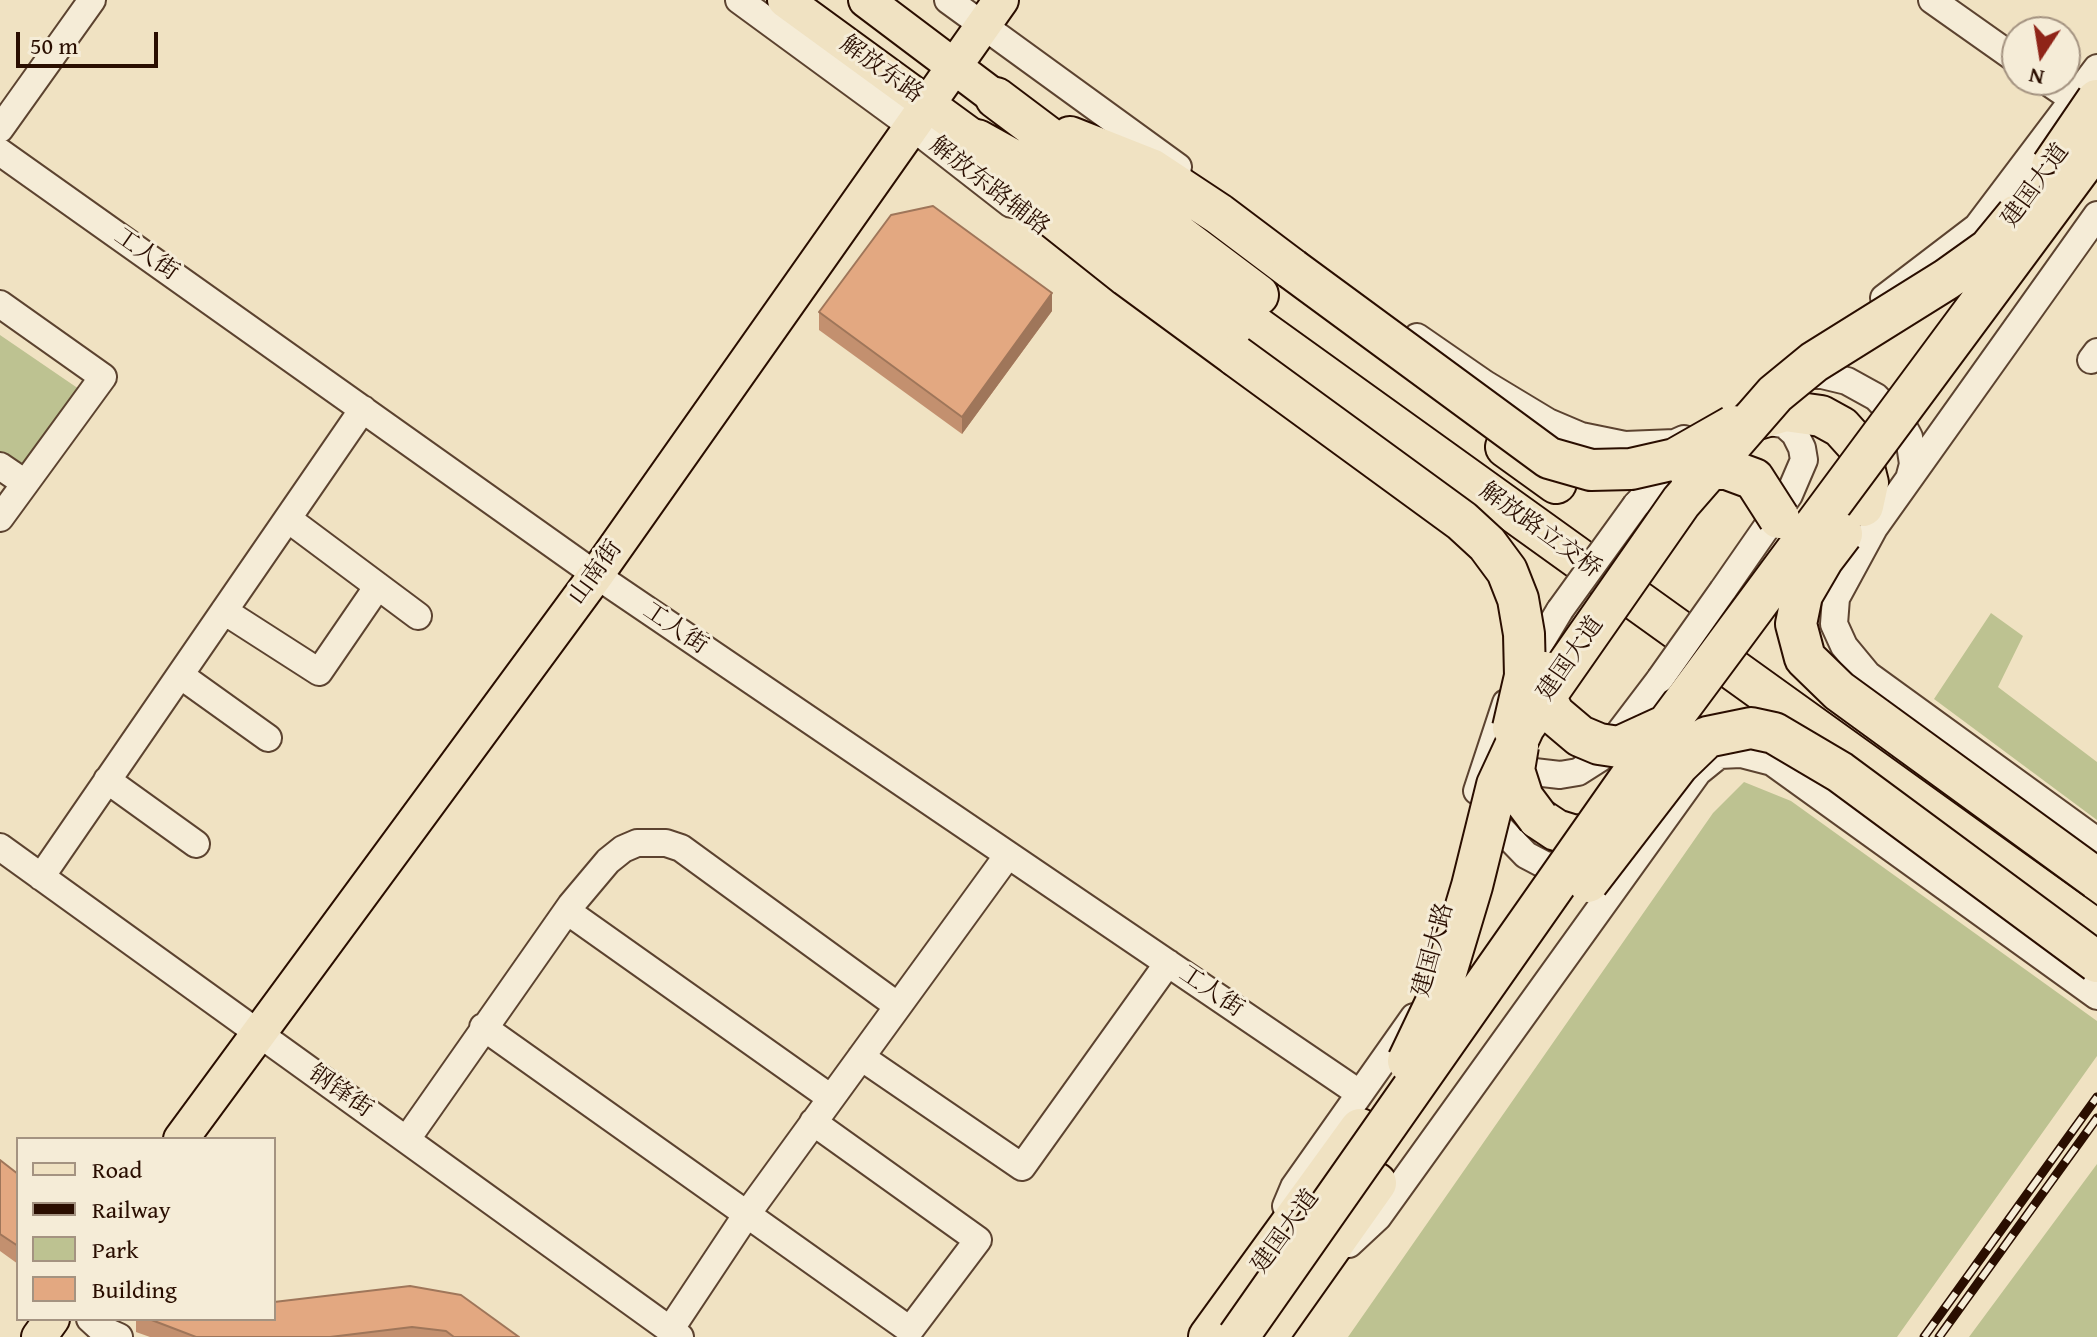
<!DOCTYPE html>
<meta charset="utf-8">
<style>
body{margin:0}
#map{position:relative;width:2097px;height:1337px;overflow:hidden;background:#f0e2c2;font-family:"Gentium Book Plus",serif}
canvas{display:block}
.legend{position:absolute;left:16px;top:1137px;width:260px;height:184px;box-sizing:border-box;background:#f5ecd7;border:2px solid #a49381;margin:0;padding:10px 14px;list-style:none;font-size:24px;color:#2a0e00}
.legend li{display:flex;align-items:center;gap:16px;height:40px}
.legend b{width:40px;border:2px solid #a49381}
.north{position:absolute;left:2001px;top:16px;width:80px;height:80px;box-sizing:border-box;background:#f5ecd7;border:2px solid #a49381;border-radius:50%;rotate:192deg;font-size:22px;font-weight:700;line-height:32px;text-align:center;color:#2a0e00}
.north::after{content:'';display:block;margin:auto;width:28px;height:36px;background:#8f2418;clip-path:polygon(50% 0,100% 100%,50% 72%,0 100%)}
.scale{position:absolute;left:16px;top:32px;width:142px;height:36px;box-sizing:border-box;border:4px solid #2a0e00;border-top:0;padding-left:10px;font-size:24px;line-height:28px;white-space:nowrap;color:#2a0e00;-webkit-text-stroke:6px #f5ecd7;paint-order:stroke}
</style>
<div id="map">
<canvas width="2097" height="1337"></canvas>
<ul class="legend">
<li><b style="height:10px;background:#f0e2c2"></b>Road</li>
<li><b style="height:10px;background:#2a0e00"></b>Railway</li>
<li><b style="height:22px;background:#bdc291"></b>Park</li>
<li><b style="height:22px;background:#e3a881"></b>Building</li>
</ul>
<div class="north">N</div>
<div class="scale">50 m</div>
</div>
<script>
const g = document.querySelector('canvas').getContext('2d');
g.lineJoin = 'round';
function fill(path, color) { g.fillStyle = color; g.fill(path, 'evenodd'); }
const toPath = rows => new Path2D(rows.map(r => 'M' + r).join(''));
function trace(path, color, width, dash) { g.strokeStyle = color; g.lineWidth = width; g.lineCap = dash ? 'butt' : 'round'; g.setLineDash(dash || []); g.stroke(path); }
function write(font, color, halo, rows, align = 'center') {
  g.font = font + ' "Gentium Book Plus","Noto Serif SC",serif'; g.lineWidth = 6; g.setLineDash([]); g.textBaseline = 'middle'; g.strokeStyle = halo; g.fillStyle = color; for (const [text, x, y, turn = 0] of rows) {
    g.save(); g.translate(x, y); g.rotate((+turn || 0) * Math.PI / 180); g.textAlign = isNaN(turn) ? turn : align; if (halo) g.strokeText(text, 0, 0); g.fillText(text, 0, 0); g.restore();
  }
}
fill(toPath([
 [0,335,79,389,22,472,0,456],
 [1991,613,2023,636,1998,687,2097,762,2097,820,1934,699],
 [1744,782,1791,801,2097,1021,2097,1056,1897,1337,1348,1337,1713,813],
 [2097,1164,2097,1337,1969,1337]
]), '#bdc291');
const minor = toPath([
 [739,0,911,126,1011,204],
 [948,0,1178,167],
 [1932,0,2017,60],
 [2045,80,2073,99],
 [0,129,92,0],
 [0,152,596,575,1359,1093],
 [2097,215,1874,528,1836,598,1834,624,1844,646,1868,675,2097,841],
 [1884,298,1977,227,2097,68],
 [0,304,103,377,0,518],
 [1417,337,1485,384,1548,422,1581,436,1625,445,1675,443,1684,439],
 [2091,360,2097,352],
 [1795,375,1822,375,1847,381,1876,397,1902,424,1909,437,1913,464,1909,479],
 [0,466,25,483],
 [1636,505,1681,458],
 [288,519,418,616],
 [1723,590,1789,495,1804,460,1802,448,1795,434,1784,424,1760,421],
 [224,611,319,672,378,586],
 [1527,665,1560,610],
 [180,675,268,738],
 [1508,754,1513,763,1534,772,1560,775,1578,772,1600,758,1660,679],
 [107,780,196,844],
 [1477,791,1506,703],
 [1489,803,1498,826,1526,855,1545,865,1580,869],
 [0,847,680,1337],
 [41,877,363,409],
 [567,911,831,1098],
 [483,1027,910,1330,978,1240,813,1122],
 [861,1057,1022,1167,1168,963],
 [407,1139,571,905,608,861,623,849,637,843,666,843,681,848,898,1006],
 [1286,1206,1294,1187,1414,1017],
 [1349,1244,1378,1217,1698,772,1719,755,1741,754,1772,762,2097,996],
 [90,1319,101,1329,119,1337],
 [670,1330,747,1214,1008,855]
]);
const major = toPath([
 [785,0,977,140],
 [866,0,996,98],
 [181,1139,596,575,1001,0],
 [39,1337,52,1319]
]);
const highway = toPath([
 [996,98,1258,295],
 [1070,137,1151,169,1219,214,1292,269],
 [977,140,1060,186,2097,931],
 [1000,172,1010,183,1127,276,1236,356],
 [1751,421,1785,411,1821,416,1841,427,1859,447,1868,483,1863,506],
 [1506,447,1556,483],
 [1538,818,1556,830,1572,835,1603,836,1621,829],
 [1209,1337,1360,1129],
 [1267,1337,1376,1183]
]);
trace(minor, '#5c4330', 30);
trace(major, '#2a0e00', 38);
trace(highway, '#2a0e00', 44);
trace(minor, '#f5ecd7', 26);
trace(major, '#f0e2c2', 34);
trace(highway, '#f0e2c2', 40);
const rail = toPath([
 [1924,1337,2097,1097],
 [1939,1337,2097,1118]
]);
trace(rail, '#2a0e00', 9);
trace(rail, '#f5ecd7', 6, [18]);
const minorBridge = toPath([
 [1560,610,1636,505],
 [1660,679,1723,590]
]);
const highwayBridge = toPath([
 [2052,166,2097,100],
 [1292,269,1549,458,1591,470,1631,469,1675,459,1733,426],
 [1236,356,1462,521,1487,544,1507,571,1518,599,1524,634,1525,676,1513,728],
 [1690,473,1702,469,1727,469,1754,479,1779,518],
 [1842,534,1823,559,1802,595,1796,624,1805,658,1839,691,2097,879],
 [1545,672,1549,704,1554,714,1580,736,1599,744,1619,747,1667,725],
 [1518,746,1514,770,1523,798,1538,818],
 [1588,882,1678,765,1707,737,1751,728,1774,733,1840,772,2097,962],
 [1408,1061,1439,996,1472,886,1497,785,1524,727,1681,502,1775,394,1814,362,1947,279,1989,249,2017,215],
 [1238,1337,1667,725,2097,145]
]);
trace(minorBridge, '#5c4330', 30, []);
trace(highwayBridge, '#2a0e00', 44, []);
trace(minorBridge, '#f5ecd7', 26);
trace(highwayBridge, '#f0e2c2', 40);
fill(toPath([
 [1052,311,962,434,819,330,819,312],
 [0,1160,18,1174,18,1264,0,1251],
 [274,1302,519,1337,150,1337,136,1332,136,1319,274,1319]
]), '#c3906f');
fill(toPath([
 [1052,293,1052,311,962,434,962,417]
]), '#9f765a');
const building = toPath([
 [933,206,1052,293,962,417,819,312,891,215,933,206],
 [0,1160,18,1174,18,1246,0,1234,0,1160],
 [410,1286,461,1295,519,1337,454,1337,446,1331,412,1327,330,1337,196,1337,149,1319,274,1319,274,1302,410,1286]
]);
fill(building, '#e3a881');
trace(building, '#9f765a', 2);
write('24px', '#2a0e00', '#f5ecd7', [
 ["解放东路",881,70,36],
 ["建国大道",2036,186,-54],
 ["解放东路辅路",989,187,38],
 ["工人街",146,255,35],
 ["解放路立交桥",1540,531,36],
 ["山南街",596,573,-54],
 ["工人街",675,629,34],
 ["建国大道",1571,659,-55],
 ["建国大路",1434,950,-75],
 ["工人街",1211,992,34],
 ["钢锋街",340,1092,35],
 ["建国大道",1286,1232,-54]
]);
</script>
